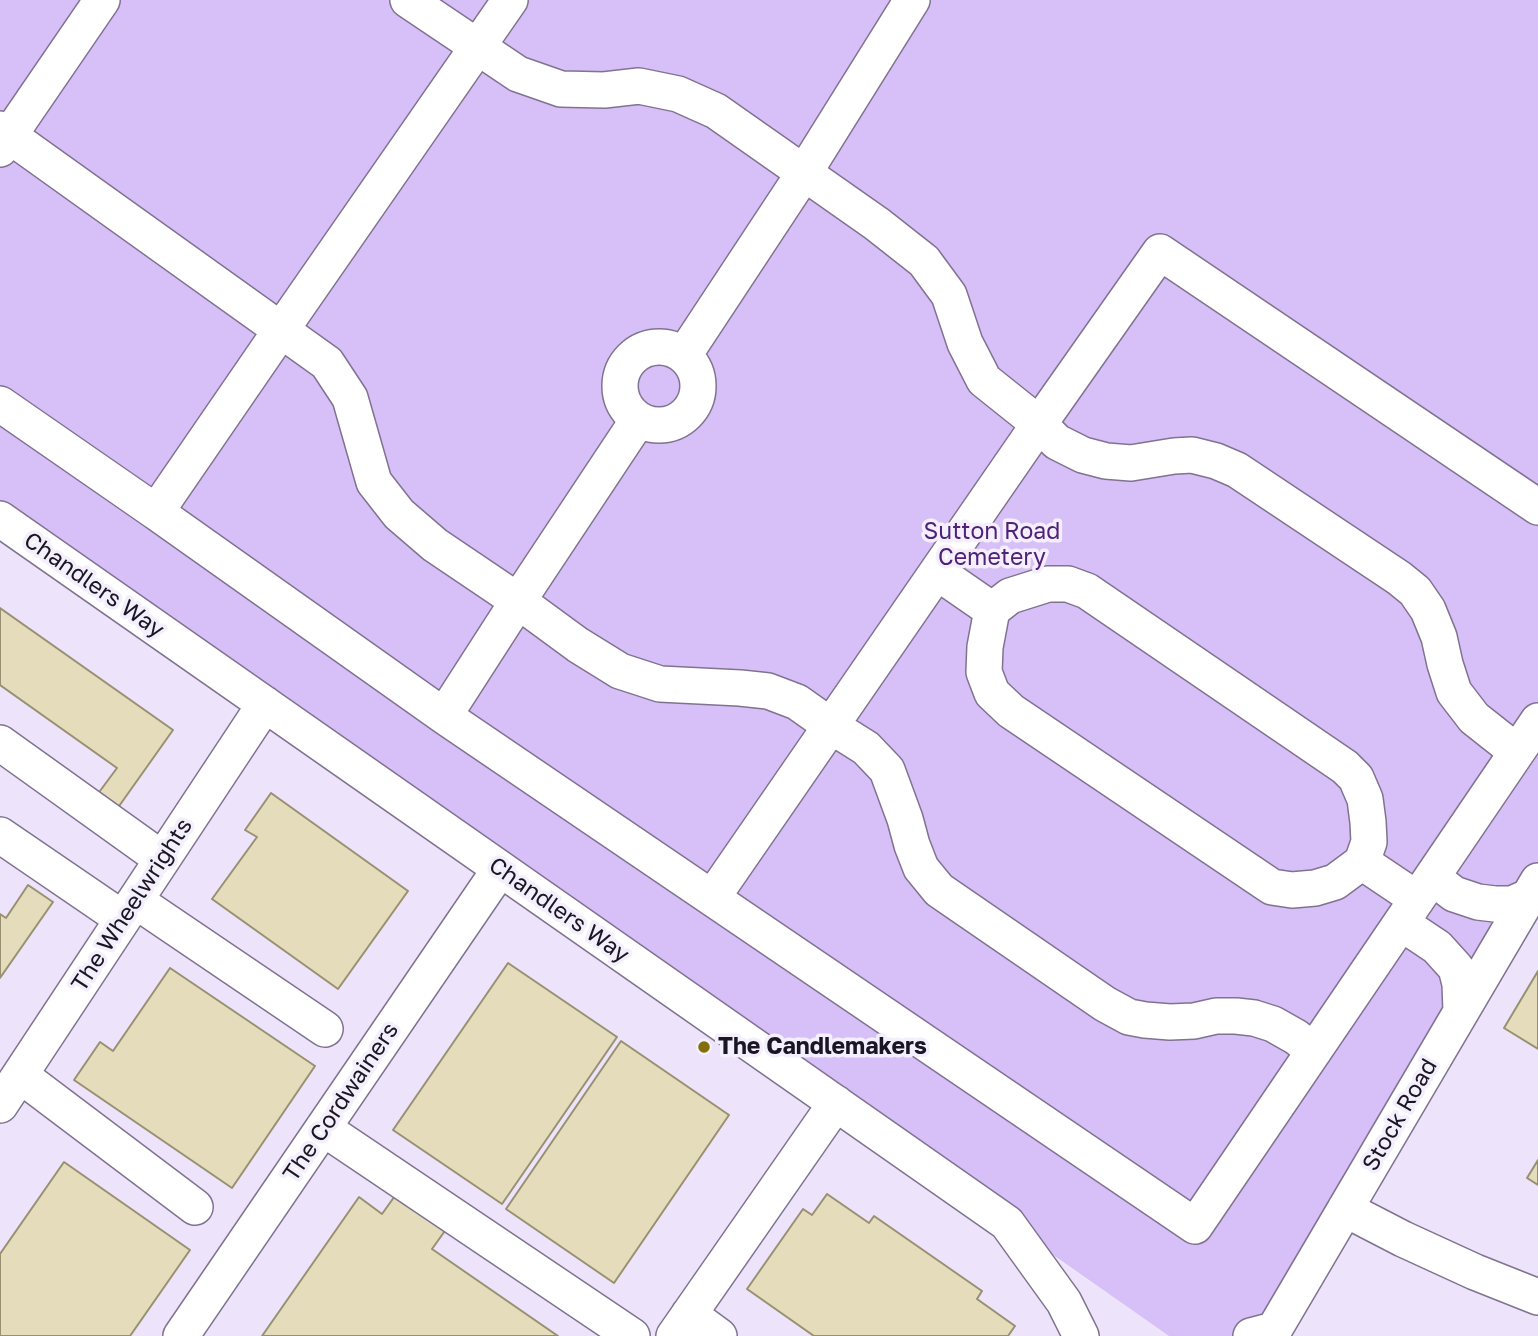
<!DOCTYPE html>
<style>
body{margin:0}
canvas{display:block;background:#f4effc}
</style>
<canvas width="1538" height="1336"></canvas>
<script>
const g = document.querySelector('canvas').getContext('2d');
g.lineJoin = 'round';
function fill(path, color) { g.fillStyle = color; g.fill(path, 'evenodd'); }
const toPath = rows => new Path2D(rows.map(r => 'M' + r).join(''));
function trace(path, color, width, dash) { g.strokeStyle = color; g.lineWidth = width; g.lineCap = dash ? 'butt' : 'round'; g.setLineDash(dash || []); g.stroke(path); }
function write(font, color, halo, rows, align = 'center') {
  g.font = font + ' "Golos Text",sans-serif'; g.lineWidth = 7; g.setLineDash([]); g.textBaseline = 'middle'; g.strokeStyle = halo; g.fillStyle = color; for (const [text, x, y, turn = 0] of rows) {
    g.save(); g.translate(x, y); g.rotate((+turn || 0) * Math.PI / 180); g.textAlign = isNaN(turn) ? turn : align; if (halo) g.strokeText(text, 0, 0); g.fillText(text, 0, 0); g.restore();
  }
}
fill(toPath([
 [0,529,1169,1336,0,1336],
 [1538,882,1538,1336,1219,1336]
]), '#ede4fb');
fill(toPath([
 [0,0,1538,0,1538,881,1251,1336,1169,1336,0,519]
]), '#d7bff8');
const building = toPath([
 [0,608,173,730,117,809,97,795,117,768,0,685,0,608],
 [271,793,408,891,338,989,212,899,257,837,245,830,271,793],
 [28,885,53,902,0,978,0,914,6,918,28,885],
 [508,963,617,1037,502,1204,393,1130,508,963],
 [170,968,315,1066,232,1188,74,1080,100,1042,113,1051,170,968],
 [1538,971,1538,1049,1504,1028,1538,971],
 [621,1041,729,1115,614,1283,506,1209,621,1041],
 [1538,1160,1538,1185,1527,1178,1538,1160],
 [64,1162,190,1250,130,1336,0,1336,0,1254,64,1162],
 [397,1193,447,1228,432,1249,558,1336,262,1336,359,1197,382,1214,397,1193],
 [827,1194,869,1223,874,1216,982,1291,977,1299,1015,1326,1008,1336,814,1336,747,1289,803,1209,812,1215,827,1194]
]);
fill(building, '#e4dcba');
trace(building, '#989071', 2);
const minor = toPath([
 [408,0,518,74,561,89,604,90,639,86,678,94,716,111,877,224,924,261,949,295,965,343,984,380,1039,424,712,898,444,716],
 [0,129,327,363,350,398,374,482,399,514,435,545,518,601,444,716,156,512],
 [0,149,102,0],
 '620 386a39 39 0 1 1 78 0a39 39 0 1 1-78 0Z',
 [684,355,804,173,912,0],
 [0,404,156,512,281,330,510,0],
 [638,420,518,601,578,645,620,671,660,684,740,688,768,691,797,702,831,726,866,748,887,770,905,819,912,845,921,868,939,890,1105,1004,1129,1017,1145,1020,1170,1022,1194,1021,1216,1016,1236,1016,1254,1018,1273,1024,1296,1037,1314,1051],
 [0,519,1007,1223,1064,1302,1081,1336],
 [937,572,992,610,1010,596,1048,584,1068,584,1087,591,1345,767,1356,778,1365,799,1368,822,1369,842,1362,862,1417,899],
 [992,610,985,647,984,672,992,693,1011,711,1272,887,1292,890,1315,888,1335,882,1362,862],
 [0,743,162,859],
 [1517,752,1474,718,1454,692,1445,664,1439,637,1428,610,1415,591,1399,578,1237,470,1216,461,1192,455,1174,456,1131,463,1106,461,1083,455,1057,442,1039,424,1160,252,1538,507],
 [0,835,123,919],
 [1432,877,1454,894,1478,902,1495,904,1512,904,1528,897],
 [712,898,1195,1226,1538,721],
 [136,901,325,1029],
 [1401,923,1437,947,1456,968,1460,984,1461,1011],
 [20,1075,195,1207],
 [0,1105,265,704],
 [323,1128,632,1336],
 [1345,1209,1403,1239,1475,1272,1538,1297],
 [689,1314,719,1336],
 [181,1336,500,869],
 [674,1336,836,1103],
 [1251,1336,1274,1330,1538,881]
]);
trace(minor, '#807390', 38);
trace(minor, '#fff', 35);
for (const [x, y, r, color] of [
 [704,1047,7,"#826e0b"]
]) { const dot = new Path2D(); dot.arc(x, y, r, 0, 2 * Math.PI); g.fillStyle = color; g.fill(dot); trace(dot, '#f4effc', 2.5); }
write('23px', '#4f2178', '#f4effc', [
 ["Sutton Road",992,532],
 ["Cemetery",992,558]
]);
write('23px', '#1b1622', '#f4effc', [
 ["Chandlers Way",94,585,35],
 ["The Wheelwrights",132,905,-57],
 ["Chandlers Way",559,910,35],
 ["The Cordwainers",341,1102,-56],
 ["Stock Road",1400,1115,-60]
]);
write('bold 23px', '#1b1622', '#f4effc', [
 ["The Candlemakers",718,1047]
], 'left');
</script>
